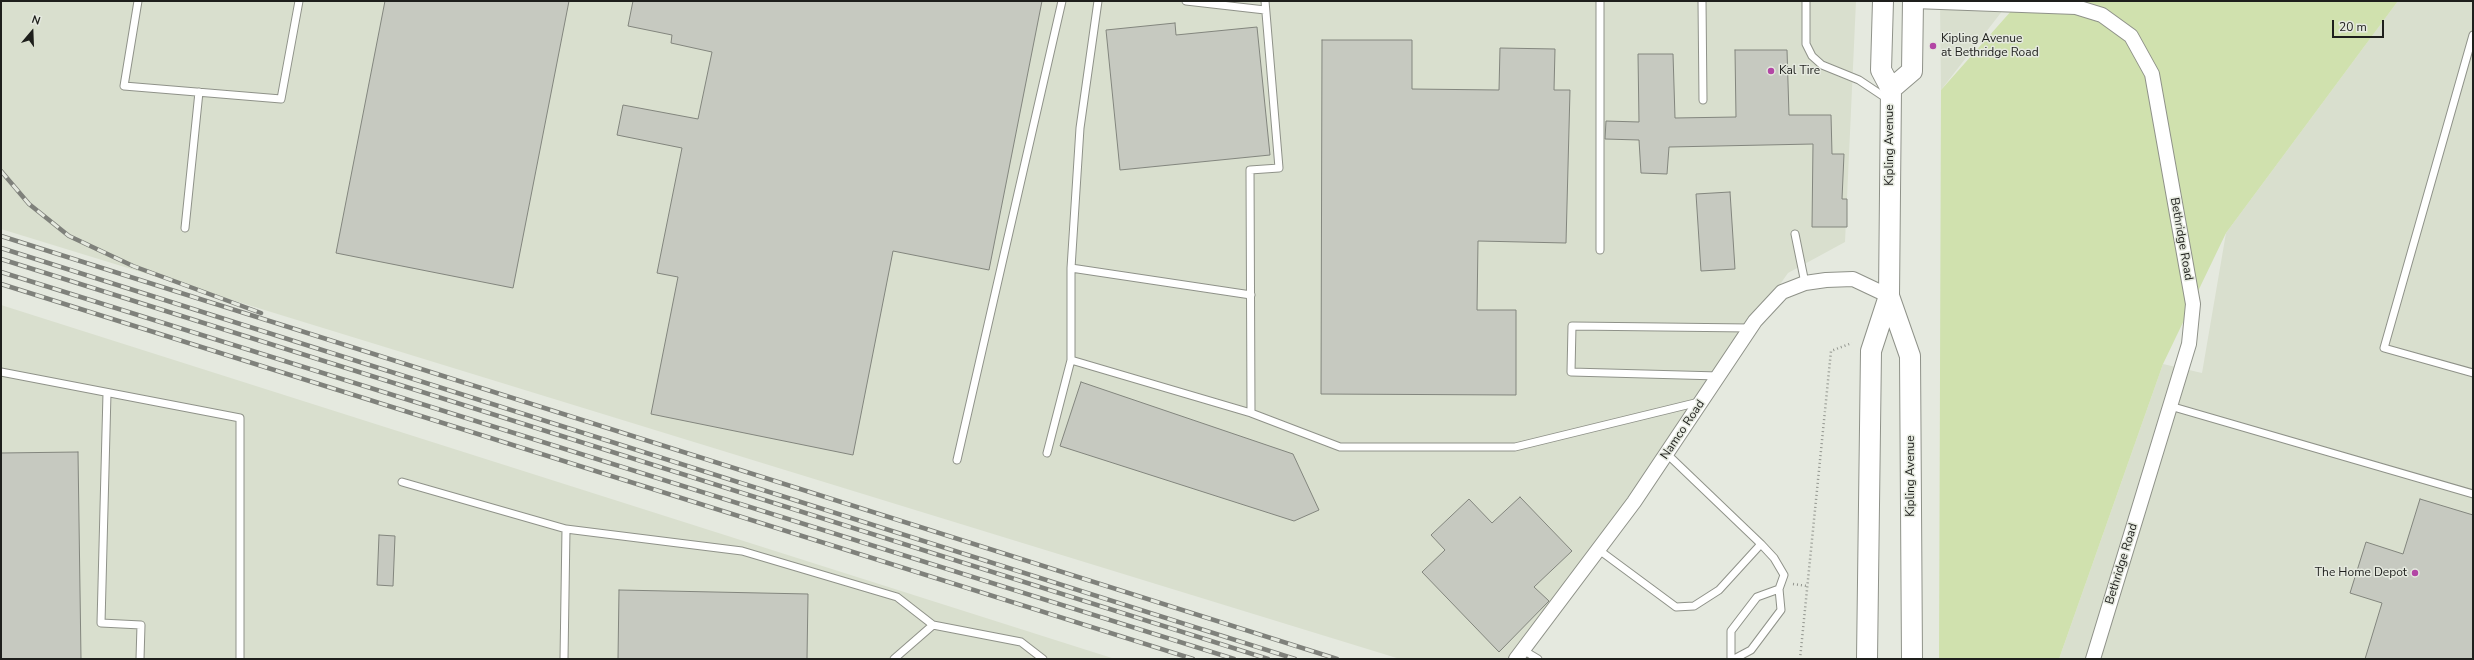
<!DOCTYPE html>
<style>
body{margin:0}
#map{position:relative;width:2474px;height:660px;overflow:hidden;background:#e5e9df;font-family:"Nunito Sans",sans-serif}
canvas{display:block}
.frame{position:absolute;inset:0;border:2px solid #1e1f1c;pointer-events:none}
.north{position:absolute;left:12px;top:12px;width:40px;height:40px;-webkit-text-stroke:3px #e5e9df;paint-order:stroke;rotate:19deg;font-size:11px;font-weight:700;line-height:16px;text-align:center;color:#1e1f1c}
.north::after{content:'';display:block;margin:auto;width:14px;height:18px;background:#1e1f1c;clip-path:polygon(50% 0,100% 100%,50% 72%,0 100%)}
.scale{position:absolute;left:2332px;top:20px;width:52px;height:18px;box-sizing:border-box;border:2px solid #1e1f1c;border-top:0;padding-left:5px;font-size:12px;line-height:14px;white-space:nowrap;color:#1e1f1c;-webkit-text-stroke:3px #e5e9df;paint-order:stroke}
</style>
<div id="map">
<canvas width="2474" height="660"></canvas>
<div class="frame"></div>
<div class="north">N</div>
<div class="scale">20 m</div>
</div>
<script>
const g = document.querySelector('canvas').getContext('2d');
g.lineJoin = 'round';
function fill(path, color) { g.fillStyle = color; g.fill(path, 'evenodd'); }
const toPath = rows => new Path2D(rows.map(r => 'M' + r).join(''));
function trace(path, color, width, dash) { g.strokeStyle = color; g.lineWidth = width; g.lineCap = dash ? 'butt' : 'round'; g.setLineDash(dash || []); g.stroke(path); }
function write(font, color, halo, rows, align = 'center') {
  g.font = font + ' "Nunito Sans",sans-serif'; g.lineWidth = 3; g.setLineDash([]); g.textBaseline = 'middle'; g.strokeStyle = halo; g.fillStyle = color; for (const [text, x, y, turn = 0] of rows) {
    g.save(); g.translate(x, y); g.rotate((+turn || 0) * Math.PI / 180); g.textAlign = isNaN(turn) ? turn : align; if (halo) g.strokeText(text, 0, 0); g.fillText(text, 0, 0); g.restore();
  }
}
fill(toPath([
 [1,1,1856,1,1845,242,1788,273,1515,659,1400,659,1,229],
 [1940,1,2010,1,1941,90],
 [2398,1,2473,1,2473,659,2059,659,2163,364,2202,373,2226,233],
 [1,305,1115,659,1,659]
]), '#d9dfce');
fill(toPath([
 [2020,1,2398,1,2226,233,2163,364,2059,659,1939,659,1941,90]
]), '#d0e1ae');
const building = toPath([
 [385,1,569,1,513,288,336,253,385,1],
 [633,1,1042,1,989,270,893,251,853,455,651,414,678,277,657,273,682,148,617,135,623,105,698,119,712,52,671,43,672,35,628,26,633,1],
 [1175,23,1176,35,1257,27,1270,155,1120,170,1106,30,1175,23],
 [1322,40,1412,40,1412,89,1499,90,1500,48,1555,49,1554,90,1570,90,1566,243,1478,241,1477,310,1516,310,1516,395,1321,394,1322,40],
 [1735,50,1787,50,1789,115,1831,115,1832,154,1844,154,1842,199,1847,199,1847,227,1812,227,1813,144,1669,147,1667,174,1641,173,1639,140,1605,139,1606,121,1639,122,1638,54,1673,54,1675,118,1736,117,1735,50],
 [1730,192,1735,269,1701,271,1696,194,1730,192],
 [1081,382,1293,454,1319,510,1294,521,1060,446,1081,382],
 [78,452,81,659,1,659,1,453,78,452],
 [1520,497,1572,551,1534,587,1549,601,1499,652,1422,572,1445,550,1431,535,1469,499,1492,523,1520,497],
 [2420,499,2473,515,2473,659,2365,659,2382,603,2350,593,2366,542,2403,554,2420,499],
 [379,535,395,536,393,586,377,585,379,535],
 [619,590,808,594,807,659,618,659,619,590]
]);
fill(building, '#c6c9c0');
trace(building, '#83867e', 1);
const lane = toPath([
 [138,1,124,86,281,99,299,1],
 [1098,1,1080,128,1071,268,1071,360,1251,413,1250,170,1279,168,1265,1],
 [1186,1,1265,10],
 [1600,1,1600,250],
 [1702,1,1703,100],
 [1806,1,1806,44,1812,56,1822,65,1859,80,1889,100],
 [2473,35,2384,348,2473,373],
 [185,228,199,92],
 [1795,234,1805,283],
 [1071,268,1251,295],
 [1,372,240,418,240,659],
 [1719,376,1571,372,1572,326,1750,328],
 [107,393,101,623,141,625,140,659],
 [2170,406,2473,494],
 [1251,413,1340,447,1515,447,1699,402],
 [1047,453,1071,360],
 [1667,454,1761,544,1774,558,1784,575,1779,589,1757,597,1731,631,1731,659],
 [957,460,1062,1],
 [402,482,566,529],
 [1599,550,1676,607,1694,606,1719,590,1761,544],
 [1523,650,1538,659],
 [564,659,566,529,742,551,897,597,933,625],
 [894,659,933,625,1021,642,1043,659],
 [1734,659,1751,650,1781,610,1779,589]
]);
const street = toPath([
 [1914,1,2076,7,2102,15,2131,36,2152,74,2193,304,2189,344,2093,659],
 [1516,659,1634,502,1755,321,1782,292,1805,283,1826,280,1853,279,1889,296]
]);
const secondary = toPath([
 [1891,89,1912,71,1913,1],
 [1889,296,1910,356,1912,659],
 [1867,659,1871,351,1889,296,1891,89,1881,70,1883,1]
]);
trace(lane, '#8f9289', 9);
trace(street, '#8f9289', 16);
trace(secondary, '#8f9289', 22);
trace(toPath([
 [1793,584,1807,586],
 [1800,659,1831,351,1852,343]
]), '#93968f', 2.5, [1, 3]);
trace(lane, '#fff', 7);
trace(street, '#fff', 14);
trace(secondary, '#fff', 20);
const rail = toPath([
 [1,171,29,204,69,236,133,266,261,313],
 [1,236,1337,659],
 [1,248,1295,659],
 [1,259,1268,659],
 [1,272,1234,659],
 [1,284,1193,659]
]);
trace(rail, '#7f817b', 4.5);
trace(rail, '#e5e9df', 3, [9]);
for (const [x, y, r, color] of [
 [1933,46,4,"#b346a5"],
 [1771,71,4,"#b346a5"],
 [2415,573,4,"#b346a5"]
]) { const dot = new Path2D(); dot.arc(x, y, r, 0, 2 * Math.PI); g.fillStyle = color; g.fill(dot); trace(dot, '#e5e9df', 1.5); }
write('12px', '#1e1f1c', '#e5e9df', [
 ["Kipling Avenue",1941,39],
 ["at Bethridge Road",1941,53],
 ["Kal Tire",1779,71],
 ["The Home Depot",2407,573,"right"]
], 'left');
write('12px', '#1e1f1c', '#e5e9df', [
 ["Kipling Avenue",1890,145,-90],
 ["Bethridge Road",2181,239,80],
 ["Namco Road",1683,430,-56],
 ["Kipling Avenue",1911,476,-90],
 ["Bethridge Road",2122,564,-73]
]);
</script>
